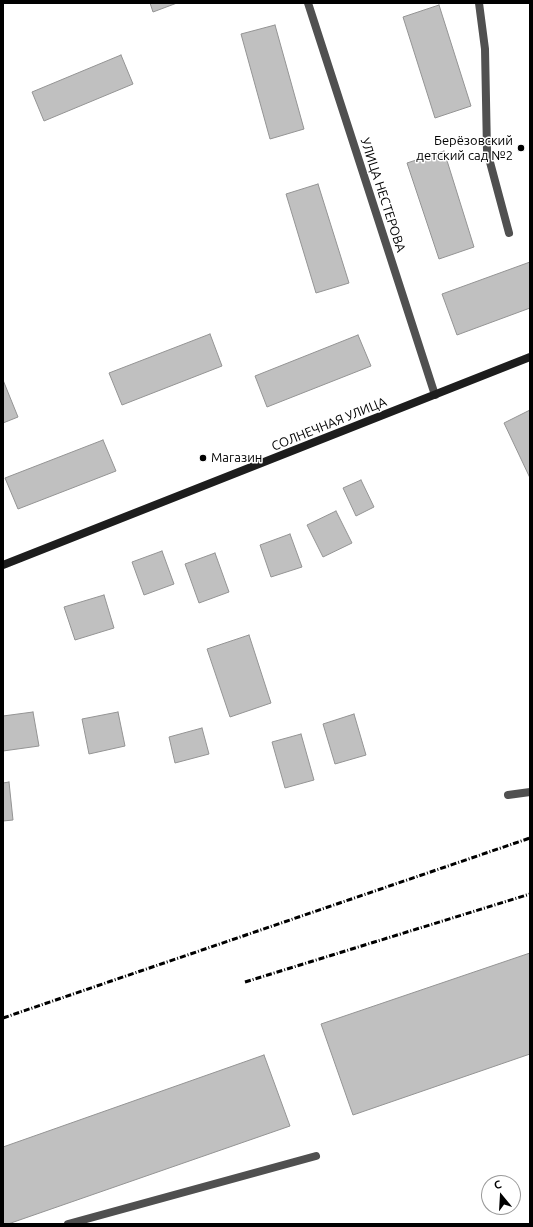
<!DOCTYPE html>
<meta charset="utf-8">
<style>
body{margin:0}
#map{position:relative;width:533px;height:1227px;overflow:hidden;background:#fff;font-family:Ubuntu,sans-serif}
canvas{display:block}
.frame{position:absolute;inset:0;border:4px solid #000;pointer-events:none}
.north{position:absolute;left:481px;top:1175px;width:40px;height:40px;box-sizing:border-box;background:#fff;border:1px solid #999;border-radius:50%;rotate:342deg;font-size:11px;font-weight:700;line-height:16px;text-align:center;color:#000}
.north::after{content:'';display:block;margin:auto;width:14px;height:18px;background:#000;clip-path:polygon(50% 0,100% 100%,50% 72%,0 100%)}
</style>
<div id="map">
<canvas width="533" height="1227"></canvas>
<div class="frame"></div>
<div class="north">С</div>
</div>
<script>
const g = document.querySelector('canvas').getContext('2d');
g.lineJoin = 'round';
function fill(path, color) { g.fillStyle = color; g.fill(path, 'evenodd'); }
const toPath = rows => new Path2D(rows.map(r => 'M' + r).join(''));
function trace(path, color, width, dash) { g.strokeStyle = color; g.lineWidth = width; g.lineCap = dash ? 'butt' : 'round'; g.setLineDash(dash || []); g.stroke(path); }
function write(font, color, halo, rows, align = 'center') {
  g.font = font + ' Ubuntu,sans-serif'; g.lineWidth = 3; g.setLineDash([]); g.textBaseline = 'middle'; g.strokeStyle = halo; g.fillStyle = color; for (const [text, x, y, turn = 0] of rows) {
    g.save(); g.translate(x, y); g.rotate((+turn || 0) * Math.PI / 180); g.textAlign = isNaN(turn) ? turn : align; if (halo) g.strokeText(text, 0, 0); g.fillText(text, 0, 0); g.restore();
  }
}
const building = toPath([
 [150,3,177,3,153,12,150,3],
 [439,5,471,106,435,118,403,17,439,5],
 [275,25,304,129,270,139,241,34,275,25],
 [121,55,133,84,44,121,32,92,121,55],
 [444,151,474,247,439,259,407,163,444,151],
 [318,184,349,283,316,293,286,194,318,184],
 [530,262,530,308,457,335,442,294,530,262],
 [210,334,222,366,122,405,109,373,210,334],
 [358,335,371,366,267,407,255,376,358,335],
 [3,380,18,417,3,423,3,380],
 [530,410,530,478,504,423,530,410],
 [103,440,116,471,18,509,5,478,103,440],
 [361,480,374,507,356,516,343,488,361,480],
 [336,511,352,543,323,557,307,525,336,511],
 [290,534,302,567,271,577,260,545,290,534],
 [162,551,174,584,144,595,132,562,162,551],
 [215,553,229,592,199,603,185,564,215,553],
 [104,595,114,628,75,640,64,607,104,595],
 [249,635,271,703,230,717,207,649,249,635],
 [33,712,39,746,3,751,3,716,33,712],
 [118,712,125,746,89,754,82,719,118,712],
 [354,714,366,755,335,764,323,724,354,714],
 [202,728,209,754,175,763,169,737,202,728],
 [301,734,314,780,285,788,272,742,301,734],
 [9,782,13,820,3,821,3,783,9,782],
 [530,953,530,1054,353,1115,321,1024,530,953],
 [264,1055,290,1126,8,1224,3,1224,3,1147,264,1055]
]);
fill(building, '#c0c0c0');
trace(building, '#949494', 1);
trace(toPath([
 [479,3,485,49,487,151,509,233],
 [68,1224,316,1156]
]), '#505050', 8);
trace(toPath([
 [308,3,435,395],
 [508,795,530,792]
]), '#505050', 8);
trace(toPath([
 [3,565,530,357]
]), '#1d1d1d', 8);
trace(toPath([
 [245,982,530,894],
 [3,1018,530,838]
]), '#000', 3, [6, 2, 1, 2]);
for (const [x, y, r, color] of [
 [521,148,4,"#000"],
 [203,458,4,"#000"]
]) { const dot = new Path2D(); dot.arc(x, y, r, 0, 2 * Math.PI); g.fillStyle = color; g.fill(dot); trace(dot, '#fff', 1.5); }
write('13px', '#000', '#fff', [
 ["Берёзовский",513,141],
 ["детский сад №2",513,156],
 ["Магазин",211,458,"left"]
], 'right');
write('13px', '#000', '#fff', [
 ["УЛИЦА НЕСТЕРОВА",383,195,72],
 ["СОЛНЕЧНАЯ УЛИЦА",329,424,-22]
]);
</script>
